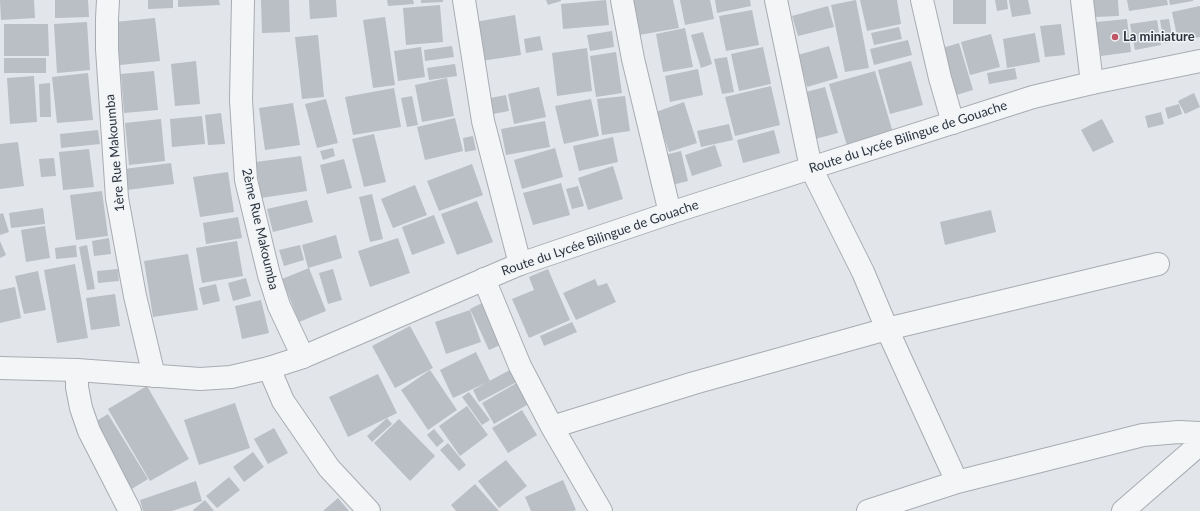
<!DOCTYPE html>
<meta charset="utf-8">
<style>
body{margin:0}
canvas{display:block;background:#e2e5e9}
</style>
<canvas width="1200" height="511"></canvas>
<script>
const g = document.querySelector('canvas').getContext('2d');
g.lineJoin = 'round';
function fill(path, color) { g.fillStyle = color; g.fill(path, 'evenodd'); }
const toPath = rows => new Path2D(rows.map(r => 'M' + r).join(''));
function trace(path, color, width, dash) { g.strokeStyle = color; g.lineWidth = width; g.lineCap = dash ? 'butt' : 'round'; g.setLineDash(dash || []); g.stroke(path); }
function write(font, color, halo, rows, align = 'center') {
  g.font = font + ' Lato,sans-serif'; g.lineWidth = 3; g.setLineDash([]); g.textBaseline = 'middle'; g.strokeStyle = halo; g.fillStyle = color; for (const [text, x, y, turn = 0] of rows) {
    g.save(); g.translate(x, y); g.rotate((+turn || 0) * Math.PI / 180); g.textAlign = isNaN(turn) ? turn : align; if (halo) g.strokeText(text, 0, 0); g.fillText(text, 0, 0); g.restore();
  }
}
fill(toPath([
 [0,0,34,0,35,18,1,20],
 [55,0,88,0,89,17,55,18],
 [148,0,173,0,173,8,148,9],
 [178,0,219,0,220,5,178,7],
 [261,0,289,0,290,32,262,33],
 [309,0,336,0,337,17,310,19],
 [387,0,413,0,414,4,388,6],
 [421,0,443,0,443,2,421,3],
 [546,0,561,0,561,1,548,5],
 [606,0,609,25,563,29,561,4],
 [632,0,673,0,679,28,639,35],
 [680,0,710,0,714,19,685,25],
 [715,0,750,0,751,6,717,13],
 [856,0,869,68,845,72,831,5],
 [860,0,897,0,901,24,867,31],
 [953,0,986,0,986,24,953,24],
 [995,0,1007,0,1008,9,997,11],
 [1009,0,1028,0,1031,14,1012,17],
 [1093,0,1118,0,1119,16,1094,17],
 [1127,0,1167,0,1168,5,1129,11],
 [1169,0,1193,0,1193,1,1170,5],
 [440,5,443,42,406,45,403,8],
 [828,6,834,27,798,36,792,16],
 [1200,6,1200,37,1178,41,1172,12],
 [752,10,759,45,726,51,719,16],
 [515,15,521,55,481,61,475,22],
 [385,17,395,85,373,88,363,20],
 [155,18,160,61,120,65,115,22],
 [1127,19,1131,52,1101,56,1096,22],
 [1169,19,1173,42,1164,43,1160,20],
 [1157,20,1161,45,1135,50,1130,24],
 [87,22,90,70,57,73,54,24],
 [4,24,48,24,49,56,4,56],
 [1061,24,1065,55,1045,57,1040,26],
 [899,27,902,39,874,45,871,33],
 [685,28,693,67,663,72,656,34],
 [612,31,614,47,590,51,587,35],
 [703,32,712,64,701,68,691,35],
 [1035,33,1040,62,1007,68,1003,39],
 [991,34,1000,67,970,75,961,42],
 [318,35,324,97,302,99,295,37],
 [540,36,543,50,526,53,524,39],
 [908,40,912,55,874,65,870,49],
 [959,43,973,90,953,96,939,49],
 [452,46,454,57,425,61,424,50],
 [829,46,838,78,807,87,798,55],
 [421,47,425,77,398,81,394,51],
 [763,47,771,84,739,91,731,54],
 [587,48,592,91,557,96,552,53],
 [616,52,622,93,596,97,590,56],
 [727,57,734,92,722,94,714,59],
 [4,58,46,58,46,73,4,73],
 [196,61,200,104,175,106,171,64],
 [911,61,923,105,890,114,878,70],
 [455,64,457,76,429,80,427,68],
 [1015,68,1017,79,989,84,987,73],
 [698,69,703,95,670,102,665,76],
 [154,71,158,110,124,113,121,74],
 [875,71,893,133,847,146,829,84],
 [88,73,93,120,57,123,52,77],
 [34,76,37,122,10,124,7,78],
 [447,78,454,116,422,122,415,85],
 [50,83,51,117,40,117,39,84],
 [771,86,780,125,735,136,725,97],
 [539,87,546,117,514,124,508,94],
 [825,87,838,133,815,139,802,93],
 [394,88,401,127,353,135,345,97],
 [1194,93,1200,107,1185,114,1178,101],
 [506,95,509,111,493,114,490,98],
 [412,96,418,125,407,127,401,98],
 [625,96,630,131,602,135,597,99],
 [326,99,338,143,317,148,305,104],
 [591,99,599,136,564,144,555,106],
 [684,102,697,143,669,152,656,112],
 [293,103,300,145,265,150,259,108],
 [1179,104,1182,114,1168,119,1165,108],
 [1161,112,1164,124,1148,128,1145,116],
 [221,113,225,144,208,145,205,115],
 [202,116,205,144,172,147,170,119],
 [455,118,463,151,425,160,417,127],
 [161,119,165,161,129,165,125,123],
 [1102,119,1114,142,1093,152,1081,130],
 [545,121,550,147,506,155,501,129],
 [729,124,733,140,701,147,697,131],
 [98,130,100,144,61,148,60,134],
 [774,130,780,153,743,163,737,140],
 [374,134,386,182,364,187,352,139],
 [473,136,476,150,465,152,463,138],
 [613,137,618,162,579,171,573,146],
 [18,142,24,186,0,189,0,144],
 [715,145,722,166,692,176,685,155],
 [333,148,335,156,323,160,320,151],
 [555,148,563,177,522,189,514,160],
 [89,149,94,187,63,190,59,152],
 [681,151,688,181,672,185,665,155],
 [301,156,307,191,261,198,256,162],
 [54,158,56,176,41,177,39,159],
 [344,159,352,188,327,194,320,165],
 [171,163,174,184,127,190,124,169],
 [472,164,483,195,439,211,427,181],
 [613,166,623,199,588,210,578,178],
 [228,172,234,212,200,217,193,177],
 [561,183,570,215,533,225,523,193],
 [415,185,427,215,393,228,381,199],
 [578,186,584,206,572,209,566,189],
 [102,191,108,236,76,240,70,195],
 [372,194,383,239,370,242,359,197],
 [307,200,313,222,273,232,267,209],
 [477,201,493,242,457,255,441,214],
 [43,208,45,224,11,228,9,213],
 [991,210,996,232,945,245,940,222],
 [3,213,9,232,0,235,0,214],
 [434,215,445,243,412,255,402,227],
 [238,217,242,238,206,244,203,223],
 [45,226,50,258,26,262,21,230],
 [336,235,342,258,308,268,302,245],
 [109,238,111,254,94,256,92,241],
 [398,238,410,273,370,287,358,251],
 [0,241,6,255,0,258],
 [237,241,243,276,202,283,196,248],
 [76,245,77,257,56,259,55,248],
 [87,245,95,289,87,290,79,247],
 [300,245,304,260,284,266,279,250],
 [188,254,198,310,153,317,144,261],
 [75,264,88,338,57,343,44,270],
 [309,268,326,311,299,322,282,279],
 [118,269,119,281,98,283,97,271],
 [333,269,342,300,328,304,319,273],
 [548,269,570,320,529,338,512,299,534,290,529,277],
 [38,271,46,310,24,314,15,276],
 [246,278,251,296,233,301,228,283],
 [595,279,598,286,607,283,616,302,576,320,563,293],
 [216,284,220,301,203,305,199,288],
 [15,287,21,318,0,323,0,290],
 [115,294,120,326,91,330,86,298],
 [261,300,269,333,242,339,235,306],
 [488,300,507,342,489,350,470,309],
 [470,310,481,342,446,354,435,322],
 [572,322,577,332,544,346,540,336],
 [410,326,433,368,395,388,372,346],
 [476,352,490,381,453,398,440,370],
 [517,366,524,378,479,402,473,390],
 [430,370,457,410,428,430,401,390],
 [378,374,397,413,348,437,329,397],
 [520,381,532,402,494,424,482,403],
 [147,386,189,459,150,481,108,409],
 [469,392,490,420,482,425,462,397],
 [235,403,250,448,199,465,184,420],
 [467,406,488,435,460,456,439,426],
 [522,410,537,435,508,453,492,428],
 [108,414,148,479,130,490,90,425],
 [387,418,392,424,372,442,367,436],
 [399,419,435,456,410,481,374,443],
 [274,428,288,453,268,464,254,439],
 [434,429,444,441,437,447,427,435],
 [448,443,466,465,459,471,440,450],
 [253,452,264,467,244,482,233,467],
 [506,460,527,486,499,508,478,481],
 [229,477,240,490,217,508,206,496],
 [563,480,576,510,573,511,531,511,525,497],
 [196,481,202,501,172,511,143,511,140,500],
 [475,484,499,511,456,511,451,505],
 [338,498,349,511,323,511],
 [205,500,214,511,194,511,193,510]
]), '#babec5');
const minor = toPath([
 [108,0,107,19,107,49,117,198,135,296,154,376],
 [243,0,241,100,246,180,269,275,279,306,303,357],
 [464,0,483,121,520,264],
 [622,0,633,59,670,213],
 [776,0,811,168,863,272,887,329,957,482],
 [922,0,940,78,953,123],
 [1082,0,1092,83],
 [484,279,520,366,552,427,601,511],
 [269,368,283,401,329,468,369,511],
 [77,370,77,387,81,408,89,431,130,511],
 [552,427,694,383,887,329,1158,264],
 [868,511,957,482,1143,435,1179,432,1200,433],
 [1123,511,1200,444]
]);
const tertiary = toPath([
 [0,368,77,370,200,379,231,377,269,368,303,357,520,264,670,213,1033,97,1092,83,1200,61]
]);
trace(minor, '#a8acb3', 24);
trace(tertiary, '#a8acb3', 24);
trace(minor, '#f4f5f7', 22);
trace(tertiary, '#f4f5f7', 22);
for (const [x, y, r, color] of [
 [1115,37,4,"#bf5667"]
]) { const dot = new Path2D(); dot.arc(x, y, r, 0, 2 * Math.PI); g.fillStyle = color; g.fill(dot); trace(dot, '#f1f4f6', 1.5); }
write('bold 13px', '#2c333f', '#f1f4f6', [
 ["La miniature",1123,37]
], 'left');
write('13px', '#2c333f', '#f1f4f6', [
 ["Route du Lycée Bilingue de Gouache",908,137,-18],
 ["1ère Rue Makoumba",115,153,-95],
 ["2ème Rue Makoumba",260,229,77],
 ["Route du Lycée Bilingue de Gouache",600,238,-19]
]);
</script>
